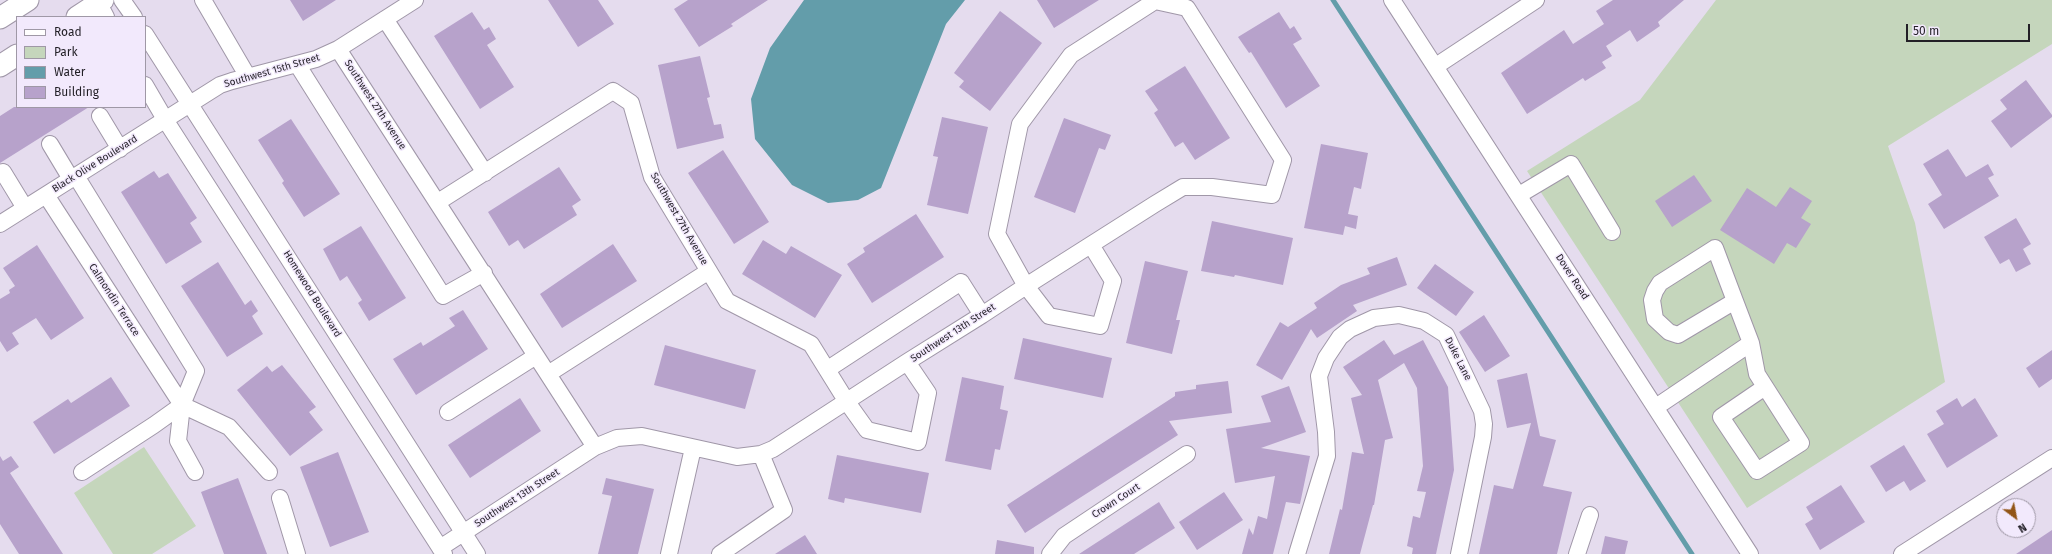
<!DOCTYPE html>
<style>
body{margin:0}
#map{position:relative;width:2052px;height:554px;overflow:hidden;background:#e5dcee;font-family:"Fira Sans",sans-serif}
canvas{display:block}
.legend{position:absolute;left:16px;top:16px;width:130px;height:92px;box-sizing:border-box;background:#f2e9fc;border:1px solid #9f98a6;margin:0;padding:5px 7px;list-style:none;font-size:12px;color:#221f26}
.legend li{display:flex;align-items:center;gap:8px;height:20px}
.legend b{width:20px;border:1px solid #9f98a6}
.north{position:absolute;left:1996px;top:498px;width:40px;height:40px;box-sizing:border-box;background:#f2e9fc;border:1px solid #9f98a6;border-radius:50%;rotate:148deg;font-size:11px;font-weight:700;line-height:16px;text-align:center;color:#221f26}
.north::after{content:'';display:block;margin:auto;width:14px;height:18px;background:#925517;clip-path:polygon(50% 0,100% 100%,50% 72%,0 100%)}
.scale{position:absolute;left:1906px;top:24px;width:124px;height:18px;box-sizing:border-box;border:2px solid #221f26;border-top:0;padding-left:5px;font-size:12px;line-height:14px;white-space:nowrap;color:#221f26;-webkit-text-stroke:3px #f2e9fc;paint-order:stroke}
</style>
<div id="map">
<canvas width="2052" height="554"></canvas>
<ul class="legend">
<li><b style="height:5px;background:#fff"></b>Road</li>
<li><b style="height:11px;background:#c5d6bc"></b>Park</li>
<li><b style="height:11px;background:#639daa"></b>Water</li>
<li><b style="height:11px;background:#b7a2cb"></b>Building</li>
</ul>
<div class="north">N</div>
<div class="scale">50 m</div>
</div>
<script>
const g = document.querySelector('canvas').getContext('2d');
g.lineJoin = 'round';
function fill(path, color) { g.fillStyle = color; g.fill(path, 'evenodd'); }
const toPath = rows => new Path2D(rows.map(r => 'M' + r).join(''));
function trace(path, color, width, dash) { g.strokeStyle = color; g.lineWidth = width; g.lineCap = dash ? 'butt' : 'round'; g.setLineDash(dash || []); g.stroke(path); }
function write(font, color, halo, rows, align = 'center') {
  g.font = font + ' "Fira Sans",sans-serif'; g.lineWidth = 3; g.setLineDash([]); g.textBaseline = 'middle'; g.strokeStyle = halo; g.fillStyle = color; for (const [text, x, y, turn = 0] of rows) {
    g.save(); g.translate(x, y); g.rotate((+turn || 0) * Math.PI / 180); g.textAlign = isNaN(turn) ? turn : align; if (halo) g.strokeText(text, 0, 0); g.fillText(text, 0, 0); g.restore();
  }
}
fill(toPath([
 [1716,0,2052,0,2052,44,1888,146,1915,223,1945,382,1747,508,1527,171,1640,100],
 [144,447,196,526,152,554,113,554,74,493]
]), '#c5d6bc');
fill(toPath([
 [804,0,965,0,946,24,881,188,858,200,828,203,792,185,755,139,751,99,770,48]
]), '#639daa');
trace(toPath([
 [1333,0,1692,554]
]), '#639daa', 5);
fill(toPath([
 [290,0,336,0,303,21],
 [548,0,598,0,614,24,578,47],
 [688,0,768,0,731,24,733,26,699,47,674,9],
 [1037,0,1099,0,1054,28],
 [1613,0,1684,0,1658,22,1660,26,1637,42,1630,30,1606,46,1612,56,1602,62,1606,68,1585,81,1583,78,1527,114,1501,73,1564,30,1573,44,1604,24,1596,11],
 [1000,11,1042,43,990,111,959,87,964,81,954,73],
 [472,12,484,30,489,27,496,39,487,45,514,87,480,109,434,36],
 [1279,12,1290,29,1294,26,1302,39,1293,44,1320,86,1286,108,1251,52,1249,53,1238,37],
 [700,56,710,97,707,98,714,125,721,124,724,138,677,149,658,65],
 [1185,66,1230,138,1195,160,1183,142,1175,147,1154,113,1158,110,1145,91],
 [2026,80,2052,115,2052,117,2011,148,1991,121,2007,109,2000,100],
 [14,107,89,107,0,163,0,116],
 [942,117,988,127,968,214,927,205,938,157,933,156],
 [1064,118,1111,135,1105,150,1099,148,1075,213,1034,197],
 [291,119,340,194,304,217,282,183,284,181,258,140],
 [1321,144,1368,153,1361,189,1354,187,1348,214,1358,216,1356,229,1345,226,1343,235,1304,228],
 [1948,149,1966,177,1988,164,1994,175,1988,178,1999,196,1944,229,1928,204,1942,195,1923,164],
 [723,150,769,222,734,244,688,173],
 [559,167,581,200,572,206,577,215,524,249,518,240,509,246,488,212],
 [154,171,159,178,168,173,197,218,190,223,202,242,166,264,121,192],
 [1694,175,1712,201,1672,227,1655,201],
 [1790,187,1812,201,1801,218,1811,224,1796,248,1787,243,1774,264,1720,230,1747,188,1776,207],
 [916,214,944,257,872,303,847,264,865,252,863,248],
 [2016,218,2031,244,2023,249,2031,264,2016,272,2009,259,2000,264,1984,237],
 [1212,221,1293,238,1283,285,1235,275,1234,277,1201,271],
 [361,226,406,298,369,321,358,303,362,300,347,276,340,281,323,249],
 [763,240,786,254,791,246,842,275,815,318,742,274],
 [613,244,637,281,562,328,540,294],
 [37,245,84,318,51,340,36,318,12,333,19,344,7,352,0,341,0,299,10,293,9,290,15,286,3,268],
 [1397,257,1407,285,1353,305,1357,311,1317,338,1311,329,1282,380,1256,365,1280,322,1288,327,1317,308,1314,303,1341,285,1370,274,1367,268],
 [1145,261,1188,271,1176,320,1180,320,1172,354,1126,343],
 [218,262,245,305,251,300,258,311,252,316,263,334,227,357,181,286],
 [1435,264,1474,292,1456,316,1417,288],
 [463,310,488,349,416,395,393,359,421,342,423,346,455,326,449,318],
 [1484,315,1510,356,1485,372,1459,332],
 [1023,338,1112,358,1103,398,1014,379],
 [1384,340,1394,355,1423,340,1448,387,1454,470,1436,554,1412,554,1413,548,1407,546,1413,516,1420,518,1426,492,1417,491,1423,466,1417,388,1404,363,1378,380,1393,438,1385,440,1374,505,1373,505,1360,554,1329,554,1340,509,1342,510,1352,452,1364,454,1351,398,1362,395,1343,367],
 [665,345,756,370,745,409,654,385],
 [2052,350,2052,379,2039,388,2026,368],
 [282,365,316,407,309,412,323,430,290,456,237,390,267,366,272,372],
 [1527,373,1540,436,1556,440,1543,486,1572,492,1557,554,1479,554,1494,485,1513,489,1531,423,1507,428,1497,380],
 [111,377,130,406,54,454,33,422,68,399,71,403],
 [962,377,1004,386,1000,409,1008,411,1000,450,995,449,991,470,945,461],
 [1228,381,1232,413,1169,421,1178,435,1025,533,1007,505,1175,396,1175,392,1196,389,1196,385],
 [1289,386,1306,432,1261,448,1310,456,1300,504,1286,502,1273,554,1242,554,1249,528,1253,535,1258,516,1267,519,1275,476,1235,483,1226,429,1271,422,1261,396],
 [520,398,541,431,470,478,448,445],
 [1957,398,1962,407,1975,398,1998,436,1947,468,1927,434,1944,424,1936,411],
 [1904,445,1926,481,1910,491,1904,481,1886,492,1870,466],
 [338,452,369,532,330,547,300,467],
 [837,455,929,473,921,513,845,498,844,503,828,499],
 [0,456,3,461,11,456,19,467,10,473,63,554,19,554,0,524],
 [238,478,267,554,224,554,201,492],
 [606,478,654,489,638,554,598,554,612,496,602,494],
 [1841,485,1865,522,1820,550,1805,524,1813,519,1806,507],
 [1224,492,1243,520,1197,550,1179,522],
 [1159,502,1175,528,1134,554,1079,554],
 [2052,530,2052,554,2016,554],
 [805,535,817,554,775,554],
 [1605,536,1628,541,1625,554,1601,554],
 [997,540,1034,547,1034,554,995,554]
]), '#b7a2cb');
const minor = toPath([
 [97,0,106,17],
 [122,0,134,17],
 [203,0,248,77],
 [1392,0,1750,554],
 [385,19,485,173],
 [145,34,477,554],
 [338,49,595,447],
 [297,64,443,296,484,273],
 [1436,66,1536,0],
 [145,85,166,121,444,554],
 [100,116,120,149],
 [50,144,71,179],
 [3,172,25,208],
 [76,176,196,371,182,405,154,425,82,472],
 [46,195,182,405],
 [1519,195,1571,164,1612,232],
 [438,202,613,91,631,103,652,177,727,301,811,344,847,402,867,430,918,442,928,393,907,362],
 [0,224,220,85,232,81,316,59,338,49,415,0],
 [1751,343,1757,374,1801,443,1757,471,1721,417,1765,387],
 [828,369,961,282,982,315],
 [548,374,709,271],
 [182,405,229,427,269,472],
 [182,405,178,441,195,472],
 [1656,407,1751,343,1735,301,1715,248,1660,283,1655,291,1652,300,1655,319,1669,332,1678,335,1735,301],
 [448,412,536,356],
 [280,498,297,554],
 [440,548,595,447,617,438,642,436,737,457,761,454,773,449,907,362,982,315,1026,286,1155,204,1183,187,1212,187,1272,195,1283,160,1187,8,1155,1,1071,55,1020,124,997,234,1026,286,1049,316,1100,326,1113,281,1091,245],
 [669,554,693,448],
 [720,554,784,510,761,454],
 [1050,554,1064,536,1187,454],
 [1297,554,1327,456,1326,432,1319,376,1326,358,1340,337,1350,329,1374,318,1399,315,1424,321,1446,335,1482,411,1484,424,1483,437,1459,554],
 [1577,554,1590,515],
 [1902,554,2052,458]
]);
const major = toPath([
 [77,17,103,0],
 [0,18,28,0],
 [0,66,17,55]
]);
trace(minor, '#a097a8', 18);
trace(major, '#a097a8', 23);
trace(minor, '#fff', 16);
trace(major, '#fff', 21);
write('10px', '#221f26', '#f2e9fc', [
 ["Southwest 15th Street",272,71,-16],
 ["Southwest 27th Avenue",375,105,57],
 ["Black Olive Boulevard",95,164,-32],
 ["Southwest 27th Avenue",679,219,60],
 ["Dover Road",1572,277,57],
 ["Homewood Boulevard",312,294,58],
 ["Calmondin Terrace",114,300,57],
 ["Southwest 13th Street",953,333,-33],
 ["Duke Lane",1458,359,63],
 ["Southwest 13th Street",517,498,-33],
 ["Crown Court",1116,501,-33]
]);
</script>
